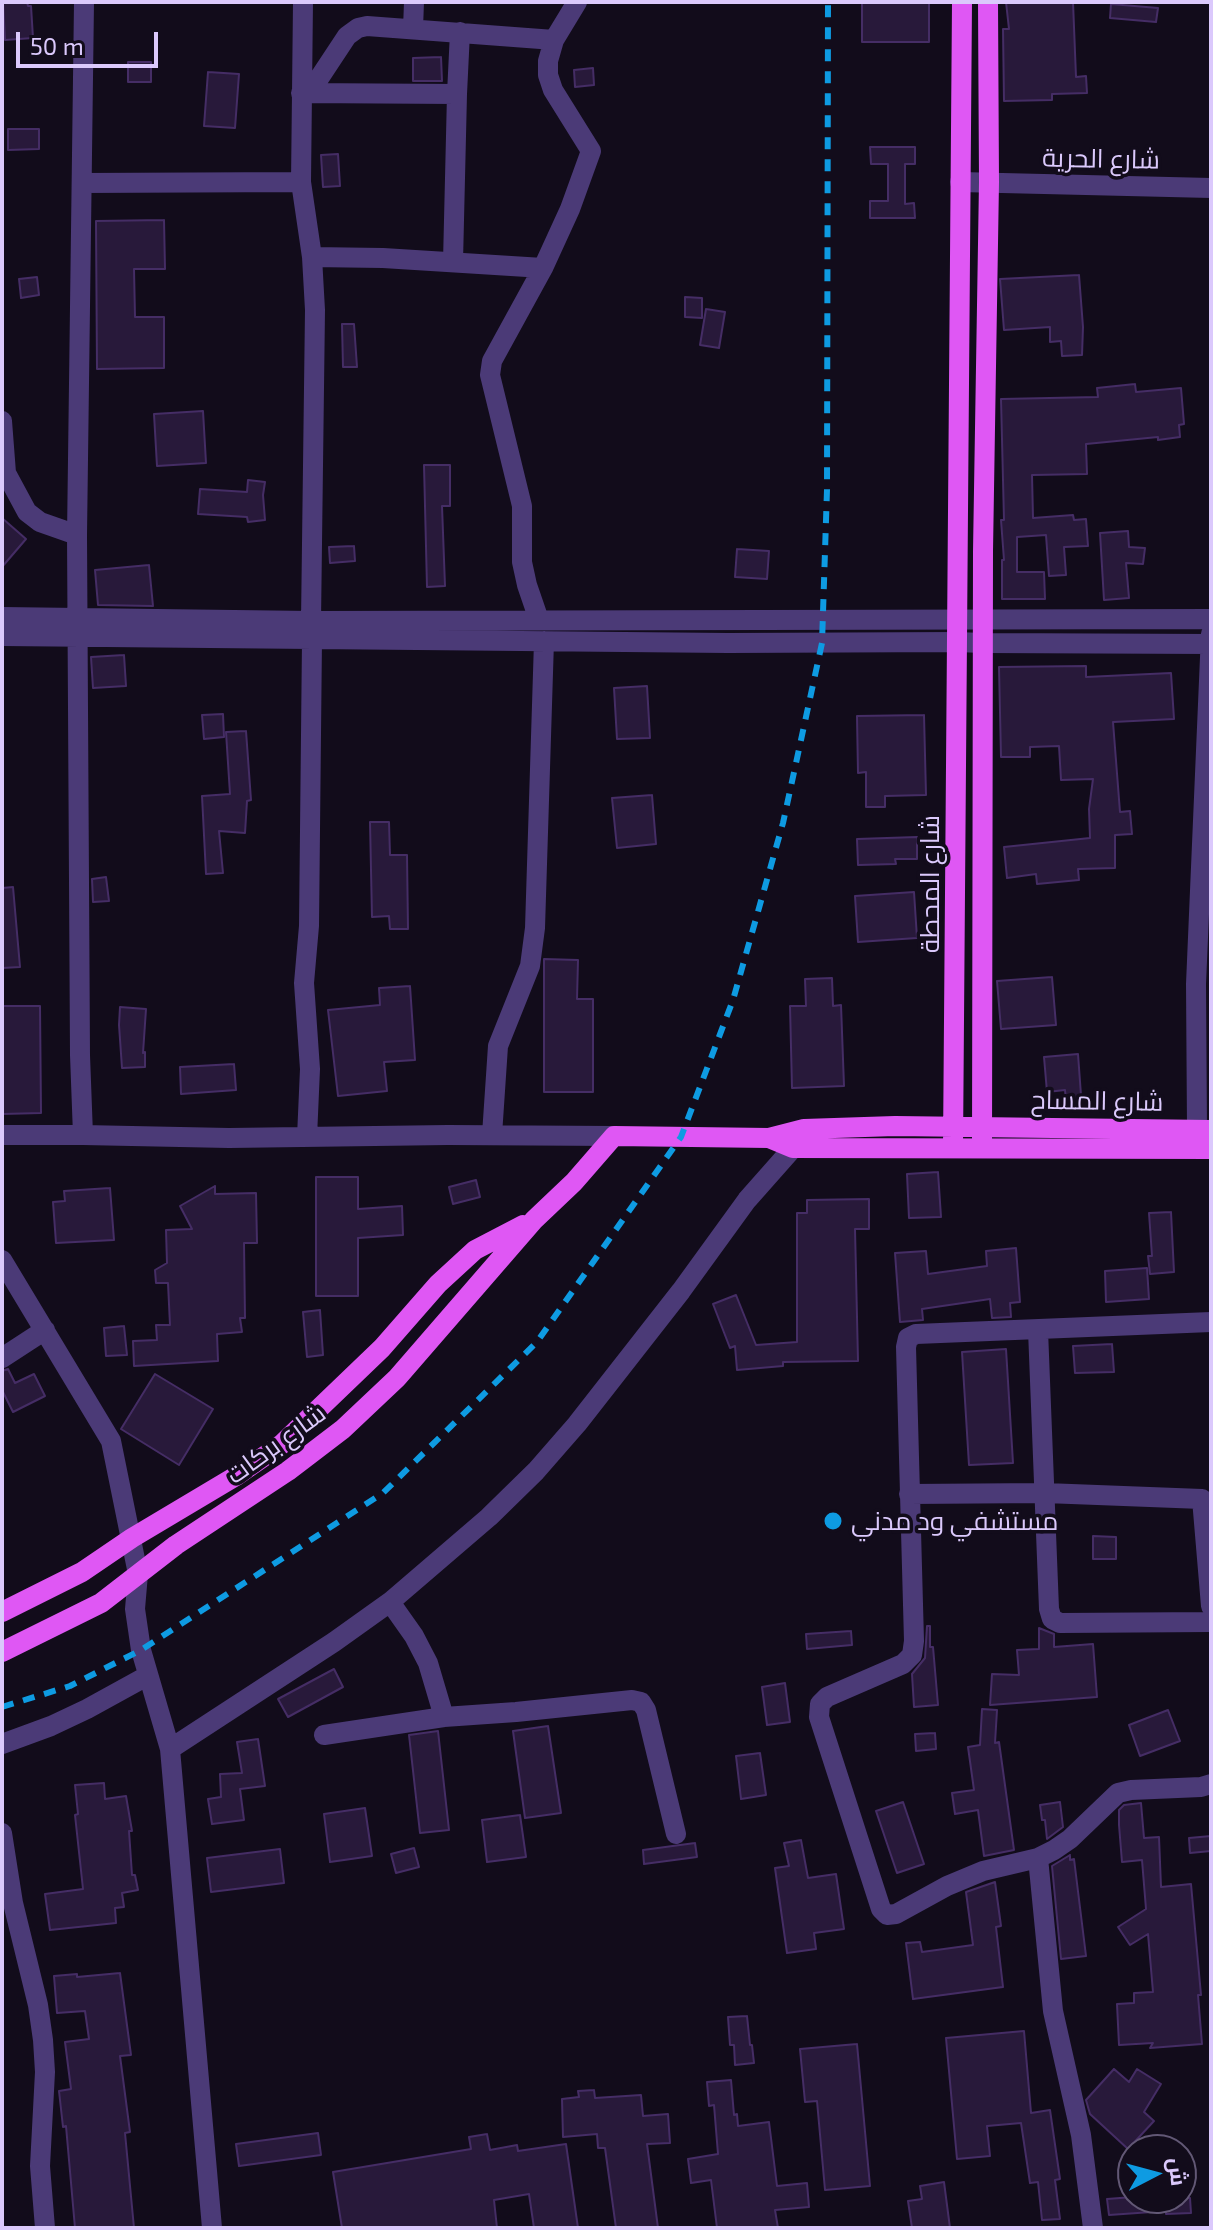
<!DOCTYPE html>
<meta charset="utf-8">
<style>
body{margin:0}
#map{position:relative;width:1213px;height:2230px;overflow:hidden;background:#120c1b;font-family:"Exo 2",Cairo,sans-serif}
canvas{display:block}
.frame{position:absolute;inset:0;border:4px solid #dbc9fc;pointer-events:none}
.north{position:absolute;left:1117px;top:2134px;width:80px;height:80px;box-sizing:border-box;background:#120c1b;border:2px solid #625875;border-radius:50%;rotate:84deg;font-size:22px;font-weight:700;line-height:32px;text-align:center;color:#dbc9fc}
.north::after{content:'';display:block;margin:auto;width:28px;height:36px;background:#0e9be2;clip-path:polygon(50% 0,100% 100%,50% 72%,0 100%)}
.scale{position:absolute;left:16px;top:32px;width:142px;height:36px;box-sizing:border-box;border:4px solid #dbc9fc;border-top:0;padding-left:10px;font-size:24px;line-height:28px;white-space:nowrap;color:#dbc9fc;-webkit-text-stroke:6px #120c1b;paint-order:stroke}
</style>
<div id="map">
<canvas width="1213" height="2230"></canvas>
<div class="frame"></div>
<div class="north">ش</div>
<div class="scale">50 m</div>
</div>
<script>
const g = document.querySelector('canvas').getContext('2d');
g.lineJoin = 'round';
function fill(path, color) { g.fillStyle = color; g.fill(path, 'evenodd'); }
const toPath = rows => new Path2D(rows.map(r => 'M' + r).join(''));
function trace(path, color, width, dash) { g.strokeStyle = color; g.lineWidth = width; g.lineCap = dash ? 'butt' : 'round'; g.setLineDash(dash || []); g.stroke(path); }
function write(font, color, halo, rows, align = 'center') {
  g.font = font + ' "Exo 2",Cairo,sans-serif'; g.lineWidth = 7; g.setLineDash([]); g.textBaseline = 'middle'; g.strokeStyle = halo; g.fillStyle = color; for (const [text, x, y, turn = 0] of rows) {
    g.save(); g.translate(x, y); g.rotate((+turn || 0) * Math.PI / 180); g.textAlign = isNaN(turn) ? turn : align; if (halo) g.strokeText(text, 0, 0); g.fillText(text, 0, 0); g.restore();
  }
}
const building = toPath([
 [3,2,27,2,28,6,31,6,33,38,5,40,3,2],
 [862,2,929,2,929,42,862,42,862,2],
 [1006,2,1073,2,1076,77,1086,76,1087,93,1052,94,1052,100,1004,101,1003,29,1009,29,1006,2],
 [1111,4,1158,8,1156,22,1110,18,1111,4],
 [441,57,442,81,413,81,413,58,441,57],
 [128,62,151,62,151,82,128,82,128,62],
 [593,68,594,85,575,87,574,70,593,68],
 [208,72,239,74,235,128,204,126,208,72],
 [8,129,39,129,39,149,8,150,8,129],
 [870,147,915,147,915,164,905,164,905,204,914,203,915,218,870,218,870,201,888,201,888,164,871,164,870,147],
 [338,154,340,186,323,187,321,155,338,154],
 [164,220,165,269,134,269,135,317,164,317,164,368,97,369,96,221,164,220],
 [1079,275,1083,327,1082,355,1062,356,1061,341,1050,342,1050,327,1004,330,1000,279,1079,275],
 [37,277,39,295,21,298,19,279,37,277],
 [685,297,702,298,702,318,685,317,685,297],
 [706,309,725,312,719,348,700,345,706,309],
 [342,324,354,324,357,367,343,367,342,324],
 [1135,384,1136,392,1181,388,1184,424,1179,425,1180,437,1158,440,1158,437,1086,444,1087,474,1032,475,1033,518,1073,515,1074,520,1086,519,1088,546,1064,547,1066,575,1049,576,1046,535,1017,537,1017,572,1044,572,1045,599,1002,599,1002,560,1004,560,1001,520,1004,520,1001,399,1098,397,1097,388,1135,384],
 [203,411,206,463,157,466,154,414,203,411],
 [424,465,450,465,450,506,442,506,445,586,427,587,424,465],
 [248,480,265,482,263,495,265,520,248,522,247,517,198,514,200,489,247,492,248,480],
 [2,518,26,539,2,567,2,518],
 [1128,531,1129,547,1145,548,1143,564,1126,563,1129,598,1104,600,1100,533,1128,531],
 [354,546,355,561,330,563,329,547,354,546],
 [737,549,769,551,767,579,735,577,737,549],
 [149,565,153,606,98,605,95,570,149,565],
 [124,655,126,686,93,688,91,657,124,655],
 [1086,666,1086,677,1171,673,1174,719,1113,722,1120,812,1130,811,1132,834,1115,835,1115,868,1078,869,1079,880,1037,884,1036,874,1007,878,1004,847,1090,838,1089,809,1093,779,1061,780,1059,746,1030,747,1030,757,1001,757,999,667,1086,666],
 [647,686,650,738,617,739,614,688,647,686],
 [223,714,224,737,204,739,202,715,223,714],
 [924,715,926,795,885,796,885,807,866,807,866,772,858,773,857,716,924,715],
 [246,731,251,800,247,801,245,833,219,831,223,873,206,874,202,796,230,794,226,732,246,731],
 [652,795,656,844,617,848,612,798,652,795],
 [370,822,389,822,390,855,407,855,408,929,390,929,389,916,372,917,370,822],
 [917,837,917,859,895,859,896,864,858,865,857,839,917,837],
 [106,877,109,901,93,902,92,879,106,877],
 [13,887,20,967,2,968,2,888,13,887],
 [914,892,917,938,858,942,855,896,914,892],
 [544,959,578,960,577,999,593,999,593,1092,544,1092,544,959],
 [1052,977,1056,1025,1001,1029,997,981,1052,977],
 [832,978,833,1006,841,1005,844,1086,792,1088,790,1006,806,1006,805,979,832,978],
 [410,986,415,1060,384,1062,387,1091,338,1096,328,1010,380,1005,379,988,410,986],
 [2,1006,40,1006,41,1113,2,1114,2,1006],
 [120,1007,146,1009,143,1053,145,1052,145,1067,122,1068,119,1025,120,1007],
 [1078,1054,1082,1109,1067,1111,1065,1090,1047,1092,1044,1057,1078,1054],
 [234,1064,236,1090,181,1094,180,1067,234,1064],
 [938,1172,941,1217,909,1218,907,1174,938,1172],
 [316,1177,358,1177,358,1209,402,1206,403,1235,358,1238,358,1296,316,1296,316,1177],
 [476,1180,480,1197,453,1204,449,1187,476,1180],
 [215,1186,215,1194,256,1193,257,1243,244,1243,245,1318,240,1318,242,1332,217,1334,218,1361,134,1366,133,1341,157,1340,156,1325,170,1325,168,1283,156,1283,155,1270,167,1263,166,1230,192,1229,180,1206,215,1186],
 [110,1188,114,1240,56,1243,53,1202,65,1201,64,1191,110,1188],
 [869,1199,869,1229,855,1229,858,1361,783,1362,783,1366,737,1370,735,1346,730,1348,713,1304,736,1295,756,1345,797,1342,797,1213,807,1213,807,1200,869,1199],
 [1171,1212,1174,1272,1150,1274,1148,1256,1152,1256,1149,1213,1171,1212],
 [1016,1248,1020,1302,1010,1303,1011,1317,992,1318,990,1299,922,1309,923,1320,900,1322,895,1253,926,1251,928,1274,987,1266,986,1251,1016,1248],
 [1147,1268,1149,1299,1106,1302,1105,1271,1147,1268],
 [320,1310,323,1355,307,1357,303,1312,320,1310],
 [124,1326,127,1355,106,1356,104,1328,124,1326],
 [1112,1344,1114,1372,1075,1373,1073,1346,1112,1344],
 [1006,1349,1013,1463,969,1465,962,1352,1006,1349],
 [8,1369,15,1383,34,1374,45,1396,13,1412,2,1390,2,1371,8,1369],
 [155,1374,213,1409,179,1465,121,1429,155,1374],
 [1093,1536,1116,1537,1116,1559,1093,1559,1093,1536],
 [927,1626,930,1626,930,1647,933,1647,938,1705,914,1707,912,1674,925,1658,927,1626],
 [1039,1628,1054,1634,1054,1647,1093,1644,1097,1697,990,1705,992,1674,1019,1675,1017,1650,1039,1649,1039,1628],
 [851,1631,852,1645,807,1649,806,1634,851,1631],
 [334,1669,343,1687,288,1717,278,1699,334,1669],
 [785,1683,790,1722,767,1725,762,1687,785,1683],
 [982,1709,997,1710,995,1743,999,1742,1014,1850,984,1856,978,1810,955,1814,952,1793,974,1790,968,1747,980,1745,982,1709],
 [1168,1710,1180,1741,1140,1756,1129,1725,1168,1710],
 [548,1726,561,1813,525,1818,513,1731,548,1726],
 [438,1731,449,1830,420,1833,409,1735,438,1731],
 [935,1733,936,1749,916,1751,915,1734,935,1733],
 [258,1739,265,1786,240,1789,244,1820,212,1824,208,1799,221,1797,220,1774,242,1773,237,1742,258,1739],
 [760,1753,766,1795,741,1799,736,1756,760,1753],
 [104,1783,105,1799,126,1796,132,1831,129,1831,132,1875,135,1875,138,1890,122,1893,124,1907,115,1908,116,1923,50,1930,45,1894,83,1889,75,1815,78,1814,75,1785,104,1783],
 [903,1802,924,1864,897,1873,876,1811,903,1802],
 [1060,1802,1063,1827,1047,1839,1045,1820,1042,1820,1040,1805,1060,1802],
 [1141,1803,1144,1838,1159,1837,1161,1887,1191,1884,1201,1995,1198,1995,1202,2044,1150,2048,1153,2043,1119,2045,1117,2004,1134,2003,1134,1993,1153,1992,1148,1934,1130,1945,1118,1927,1146,1909,1142,1860,1122,1862,1119,1825,1119,1810,1124,1805,1141,1803],
 [365,1808,372,1856,330,1862,324,1814,365,1808],
 [520,1815,526,1857,487,1862,482,1820,520,1815],
 [1211,1836,1211,1851,1190,1853,1189,1838,1211,1836],
 [801,1840,808,1878,836,1874,844,1929,814,1933,816,1949,787,1953,775,1868,789,1866,784,1843,801,1840],
 [695,1843,697,1857,644,1864,643,1850,695,1843],
 [414,1848,419,1867,396,1873,391,1854,414,1848],
 [280,1849,284,1883,211,1892,207,1858,280,1849],
 [1070,1855,1070,1860,1074,1859,1086,1956,1061,1959,1052,1866,1070,1855],
 [995,1882,1001,1926,996,1927,1003,1987,913,1999,906,1943,920,1942,922,1952,973,1945,966,1892,995,1882],
 [120,1973,131,2055,120,2056,130,2132,125,2133,134,2228,75,2228,66,2126,63,2127,59,2091,71,2089,65,2042,89,2039,85,2011,57,2013,54,1976,77,1974,77,1977,120,1973],
 [747,2016,750,2045,752,2045,754,2063,735,2065,734,2045,730,2045,728,2017,747,2016],
 [1024,2031,1031,2113,1050,2110,1060,2179,1055,2180,1060,2219,1042,2220,1038,2182,1030,2183,1021,2123,987,2126,990,2156,957,2159,946,2038,1024,2031],
 [857,2044,870,2186,825,2190,817,2101,805,2102,800,2049,857,2044],
 [1114,2069,1129,2082,1137,2069,1161,2084,1144,2112,1154,2121,1128,2149,1090,2114,1086,2100,1114,2069],
 [731,2080,734,2115,737,2114,738,2126,769,2122,777,2186,807,2183,809,2207,775,2210,778,2228,717,2228,711,2180,691,2183,688,2159,718,2154,714,2105,709,2106,707,2082,731,2080],
 [594,2090,595,2098,641,2095,643,2116,668,2114,670,2143,647,2144,658,2228,616,2228,605,2148,598,2148,597,2134,563,2137,562,2099,579,2097,578,2091,594,2090],
 [318,2133,321,2155,239,2166,236,2144,318,2133],
 [487,2134,490,2150,517,2145,518,2151,566,2144,578,2228,534,2228,529,2194,494,2200,497,2228,342,2228,333,2172,471,2149,469,2137,487,2134],
 [944,2182,950,2228,912,2228,908,2201,922,2199,920,2186,944,2182],
 [1133,2197,1190,2198,1191,2213,1166,2214,1166,2211,1109,2215,1107,2199,1133,2197]
]);
fill(building, '#28193a');
trace(building, '#452d65', 2);
trace(toPath([
 [84,2,77,535,80,1055,83,1135,229,1138,448,1135,614,1136],
 [303,2,301,182,312,257,315,310,311,621],
 [413,29,414,2],
 [310,92,347,36,358,28,367,26,554,40],
 [301,93,457,94],
 [960,182,1211,188],
 [82,183,301,182],
 [312,257,383,258,543,268],
 [453,262,457,94,460,32],
 [2,421,6,473,27,512,40,522,77,535],
 [2,617,311,621,1211,619],
 [539,620,527,585,522,562,522,506,490,375,492,361,543,268,570,209,591,151,553,90,548,75,548,61,554,40,577,2],
 [2,636,728,643,957,642,983,643,1211,644],
 [1197,1129,1196,984,1211,634],
 [2,1135,83,1135],
 [492,1135,498,1046,530,966,535,928,544,641],
 [307,1137,310,1069,304,983,309,926,312,639],
 [2,1260,111,1441,138,1574,135,1609,141,1650,170,1749,212,2228],
 [1211,1322,916,1334,908,1338,906,1347,914,1641,912,1655,903,1664,827,1697,820,1704,819,1717,881,1909,887,1915,896,1914,947,1886,983,1871,1038,1858,1054,1850,1070,1839,1118,1793,1131,1790,1201,1787,1211,1784],
 [1038,1330,1049,1609,1052,1619,1060,1623,1211,1622],
 [2,1358,45,1330],
 [909,1494,1045,1493,1202,1499,1211,1606],
 [390,1602,414,1636,428,1663,444,1717],
 [324,1735,444,1717,516,1712,632,1700,641,1702,646,1710,676,1834],
 [2,1744,51,1726,87,1709,147,1676],
 [170,1749,334,1642,390,1602,489,1517,536,1471,577,1424,681,1291,747,1200,793,1148,800,1136],
 [2,1833,13,1903,38,2005,43,2040,45,2072,40,2166,45,2228],
 [1038,1858,1053,2011,1081,2135,1093,2228]
]), '#4b3a77', 20);
trace(toPath([
 [769,1138,793,1148,1211,1149],
 [953,1147,962,2],
 [982,1147,983,551,989,182,988,2],
 [2,1612,82,1572,132,1538,236,1476,282,1444,382,1348,438,1284,475,1250,523,1225],
 [2,1652,101,1603,176,1545,288,1471,343,1429,397,1378,534,1220,574,1182,614,1136,769,1138,804,1129,895,1126,1211,1130]
]), '#df57f4', 20);
trace(toPath([
 [2,1707,70,1686,141,1650,383,1493,537,1342,681,1137,733,1000,783,823,822,643,827,490,828,2]
]), '#0e9be2', 6, [12, 10]);
for (const [x, y, r, color] of [
 [833,1521,10,"#0e9be2"]
]) { const dot = new Path2D(); dot.arc(x, y, r, 0, 2 * Math.PI); g.fillStyle = color; g.fill(dot); trace(dot, '#120c1b', 3); }
write('26px', '#dbc9fc', '#120c1b', [
 ["شارع الحرية",1101,159,1],
 ["شارع المحطة",930,884,-90],
 ["شارع المساح",1097,1101,1],
 ["شارع بركات",276,1444,-36]
]);
write('26px', '#dbc9fc', '#120c1b', [
 ["مستشفي ود مدني",851,1521]
], 'left');
</script>
